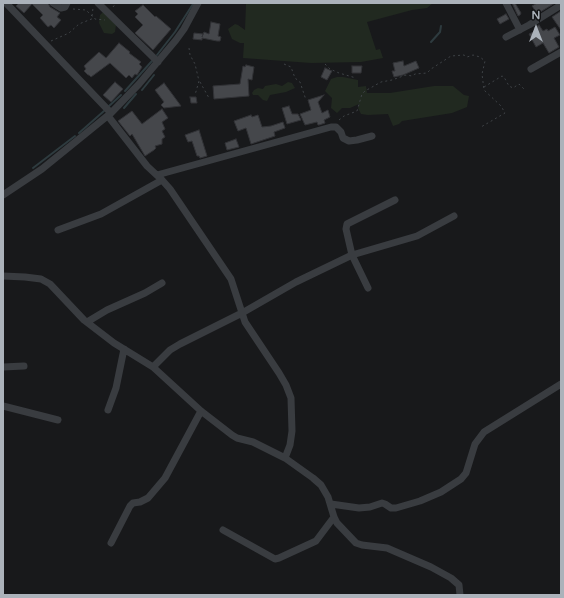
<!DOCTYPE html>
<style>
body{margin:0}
#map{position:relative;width:564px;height:598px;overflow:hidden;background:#18191b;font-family:"Varela Round",sans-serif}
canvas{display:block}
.frame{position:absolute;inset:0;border:4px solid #abb2ba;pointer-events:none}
.north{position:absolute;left:516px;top:8px;width:40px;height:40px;-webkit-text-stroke:3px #131416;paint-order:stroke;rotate:0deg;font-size:11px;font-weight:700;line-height:16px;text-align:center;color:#abb2ba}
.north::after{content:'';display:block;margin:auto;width:14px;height:18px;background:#abb2ba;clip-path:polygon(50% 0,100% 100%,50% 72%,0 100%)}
</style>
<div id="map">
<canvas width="564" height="598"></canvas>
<div class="frame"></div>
<div class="north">N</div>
</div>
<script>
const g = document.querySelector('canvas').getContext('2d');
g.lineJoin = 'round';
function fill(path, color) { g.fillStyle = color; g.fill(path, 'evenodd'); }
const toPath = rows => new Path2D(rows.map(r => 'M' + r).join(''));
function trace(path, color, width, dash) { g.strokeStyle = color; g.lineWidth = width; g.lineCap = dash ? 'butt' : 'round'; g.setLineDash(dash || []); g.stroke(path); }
fill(toPath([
 [250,3,433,3,427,8,412,10,367,22,376,50,380,49,383,58,361,62,311,63,243,58,244,43,240,43,232,39,228,29,235,24,238,25,245,30,246,4],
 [103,12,116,25,115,32,112,34,104,33,99,23,100,15],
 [337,77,343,77,358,80,358,87,366,86,367,93,390,93,434,86,453,86,464,95,469,96,467,107,452,113,402,121,399,124,393,126,388,114,368,115,361,114,358,108,359,104,350,108,342,108,337,113,331,108,332,98,325,91,331,79],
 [288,82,292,83,295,88,286,92,270,95,267,101,263,100,258,95,253,95,252,93,254,90,258,88,263,89,265,86,276,84,282,86]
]), '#212920');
trace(toPath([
 [431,42,440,32,441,26],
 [157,55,175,32,193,4],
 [142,90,154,75],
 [125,91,152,61],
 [108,107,121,95],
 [124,108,136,94],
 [79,133,104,111],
 [33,168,75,136]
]), '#2e3b3f', 2);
const building = toPath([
 [19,3,48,3,50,7,60,13,57,17,61,20,54,28,51,25,48,27,40,18,43,15,32,4,24,13,16,6,19,3],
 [512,3,515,3,521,13,520,15,518,16,512,3],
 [537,3,555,3,537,14,532,6,537,3],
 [143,5,155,17,156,16,171,29,153,50,135,33,143,25,135,17,138,14,135,11,143,5],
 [561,11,561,30,552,17,561,11],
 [506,14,509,19,500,24,497,19,506,14],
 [211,22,220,24,218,36,221,37,220,41,217,41,202,38,202,40,193,39,194,33,203,34,202,37,204,32,209,34,211,22],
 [539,25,543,31,547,29,548,31,555,27,560,35,554,38,559,47,549,53,543,43,536,47,529,34,536,31,534,28,539,25],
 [119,43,130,52,129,53,141,62,139,64,142,67,137,75,135,74,132,78,129,75,126,78,110,63,91,77,89,75,88,75,84,71,86,69,84,66,99,52,106,58,119,43],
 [403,61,404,66,416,61,419,68,403,75,394,77,392,71,395,71,393,63,403,61],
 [246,65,254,67,252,80,248,79,249,96,214,99,213,86,240,84,243,66,245,67,246,65],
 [352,66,362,66,361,73,352,73,352,66],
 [325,68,332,71,327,80,321,77,325,68],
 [115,82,123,89,111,102,103,95,115,82],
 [164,83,181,106,164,108,161,105,164,102,155,90,164,83],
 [324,95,318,102,322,113,328,110,330,117,324,120,325,123,319,125,318,125,317,122,305,125,300,114,311,110,308,100,324,95],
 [190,97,196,97,197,103,191,103,190,97],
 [289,106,292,114,298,114,301,120,287,124,282,108,289,106],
 [162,109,168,118,162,122,165,129,162,131,165,137,162,139,162,144,155,146,156,148,154,150,145,156,132,134,130,136,118,121,132,111,142,124,162,109],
 [251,115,252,117,258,115,262,127,271,126,283,122,285,128,274,132,275,136,251,144,246,128,238,131,234,121,251,115],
 [199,130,207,156,200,158,199,156,197,156,192,141,188,142,185,135,199,130],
 [236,139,239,147,227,150,225,143,236,139]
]);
fill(building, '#45474b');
trace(building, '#323337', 1);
trace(toPath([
 [113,7,116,3],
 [73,9,86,10,95,19,105,20],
 [92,16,93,8],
 [51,41,69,33,79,24,94,18],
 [189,48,190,55,195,64,199,81,195,95],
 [284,64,291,67,295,78,300,82,306,100],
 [325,64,330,69,339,73,356,78],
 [200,82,209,98],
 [484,87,502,76,504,77,509,86,513,88,519,84,525,90],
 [339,120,344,116,357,111,362,94,365,91,381,82,392,80,406,75,412,76,415,74,427,73,431,69,451,56,464,55,467,57,473,55,480,57,485,61,482,74,484,90,501,106,505,113,481,127]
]), '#3f4347', 1, [2, 3]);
trace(toPath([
 [6,3,111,113],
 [53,3,61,8,65,7,67,3],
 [98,3,158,62],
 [506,3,520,30],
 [506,37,529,25,561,5],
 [531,69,561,52],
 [108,116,147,166,162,180,170,189,231,279,245,322,279,373,286,385,291,398,292,431,290,445,285,458],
 [157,175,331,127,336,127,341,132,343,138,349,141,357,140,372,136],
 [3,195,42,169,111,113,139,84,176,40,184,29,198,3],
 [58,230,101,214,162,180],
 [3,276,25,277,41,279,50,284,84,320,114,343,153,367,201,411,232,435,237,438,253,442,285,458,313,478,321,485,328,497,334,517,337,523,356,543,362,545,387,548,431,567,451,578,459,585,460,595],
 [368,288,352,255,417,236,454,216],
 [87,322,107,310,145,293,162,283],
 [3,367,24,366],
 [153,367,170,350,180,344,242,313,296,282,352,255,346,229,347,224,395,200],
 [3,406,58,420],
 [108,410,116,388,124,349],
 [331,504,359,508,370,507,382,503,385,504,391,508,396,508,420,501,441,492,461,479,466,473,475,444,484,432,561,384],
 [223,530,275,559,279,558,316,541,334,517],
 [111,543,130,506,133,503,140,502,148,498,165,478,201,411]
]), '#393c40', 7);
</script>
